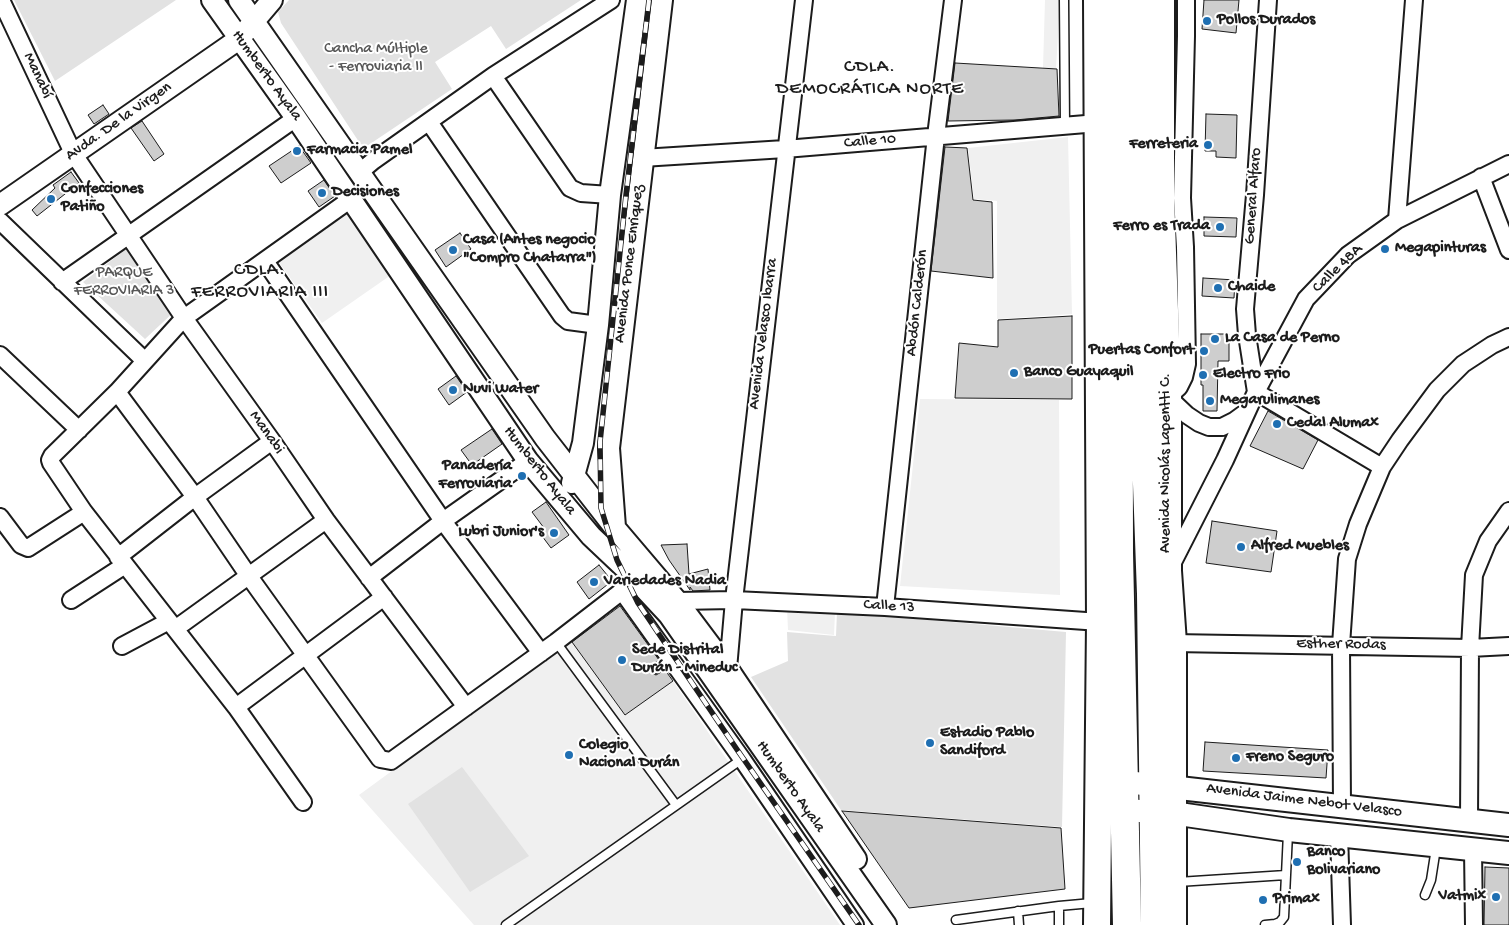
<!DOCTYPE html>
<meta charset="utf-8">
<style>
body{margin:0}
canvas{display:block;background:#fff}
</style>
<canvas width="1509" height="925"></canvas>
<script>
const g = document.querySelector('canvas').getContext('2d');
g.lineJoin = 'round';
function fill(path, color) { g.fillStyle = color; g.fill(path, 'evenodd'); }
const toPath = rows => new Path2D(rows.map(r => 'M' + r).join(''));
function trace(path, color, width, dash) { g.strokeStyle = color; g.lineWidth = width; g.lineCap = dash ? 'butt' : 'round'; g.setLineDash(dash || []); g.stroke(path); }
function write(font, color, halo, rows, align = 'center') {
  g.font = font + ' "Gochi Hand",sans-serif'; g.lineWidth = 4; g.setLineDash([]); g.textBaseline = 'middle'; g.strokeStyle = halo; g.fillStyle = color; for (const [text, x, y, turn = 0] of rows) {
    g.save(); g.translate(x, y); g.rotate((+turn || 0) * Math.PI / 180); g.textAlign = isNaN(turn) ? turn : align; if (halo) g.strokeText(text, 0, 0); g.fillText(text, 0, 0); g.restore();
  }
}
fill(toPath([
 [1045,0,1060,0,1056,69,1043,68],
 [1068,137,1072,314,997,319,997,201,974,199,968,148],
 [345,209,391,275,322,323,276,258],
 [920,399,1059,400,1060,595,900,586],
 [787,608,835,612,834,635,788,630],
 [571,640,625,715,673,681,840,925,474,925,359,795]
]), '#f0f0f0');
fill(toPath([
 [14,0,176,0,55,81],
 [289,0,581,0,506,49,491,26,435,62,452,89,367,146,363,146,359,142,281,23,278,12],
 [129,247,176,310,145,339,83,282],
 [837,612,1066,632,1062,827,841,810,751,677,788,661,787,632,836,636],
 [462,767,529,856,470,892,408,804]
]), '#e2e2e2');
const building = toPath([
 [1204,0,1239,0,1236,33,1202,29,1204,0],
 [955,63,1057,69,1059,116,1015,120,948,121,955,63],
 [103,105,109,114,94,124,88,115,103,105],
 [1206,114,1237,115,1236,158,1216,157,1216,151,1205,151,1206,114],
 [142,121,164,154,154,161,131,128,142,121],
 [299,146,311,163,281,183,269,166,299,146],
 [945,147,967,148,973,200,992,202,993,278,931,271,945,147],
 [71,172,79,183,37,216,32,210,55,188,53,185,71,172],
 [324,180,335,196,319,207,308,191,324,180],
 [1204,217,1237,218,1236,237,1204,236,1204,217],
 [460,233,471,249,446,267,435,250,460,233],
 [1203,278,1235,280,1234,298,1202,296,1203,278],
 [1072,316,1072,399,955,398,959,343,998,347,998,320,1072,316],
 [1201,334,1229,334,1229,361,1218,361,1217,411,1203,411,1203,385,1201,385,1201,334],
 [456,376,467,392,449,405,438,389,456,376],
 [1268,411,1318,440,1303,469,1250,446,1268,411],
 [492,429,502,444,472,465,461,450,492,429],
 [546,502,569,535,551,548,539,532,544,528,532,512,546,502],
 [1212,521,1277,531,1271,572,1206,563,1212,521],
 [687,544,689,574,708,569,710,590,693,591,690,587,690,590,669,560,661,545,687,544],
 [599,565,612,581,589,599,577,582,599,565],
 [620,606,659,660,650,666,650,672,656,675,665,670,673,681,625,715,572,642,620,606],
 [1205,742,1328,750,1326,778,1203,771,1205,742],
 [842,811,1061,828,1065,889,909,908,842,811],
 [1485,867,1509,868,1509,925,1484,925,1485,867]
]);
fill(building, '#cecece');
trace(building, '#1c1c1c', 1);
const service = toPath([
 [1064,0,1065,125],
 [556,642,676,805],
 [655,669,672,659],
 [1178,882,1286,875],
 [1425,895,1431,880,1436,848],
 [1018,911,1019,925],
 [956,920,1059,906,1092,903],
 [506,925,742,759],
 [1059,925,1059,906],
 [1265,925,1275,924,1280,922,1284,917,1288,833]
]);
const minor = toPath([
 [1,0,73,153,184,318,272,441,326,520,466,707],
 [1186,0,1186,36,1182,198,1185,247,1187,364,1184,377,1179,387,1168,397,1187,415,1199,423,1209,427,1222,427,1234,421,1245,413],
 [1268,0,1255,195,1245,309,1247,335,1256,392,1382,467],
 [493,76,570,188,581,193,610,195],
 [429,122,562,316,568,321,598,325],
 [642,158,785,149,1098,123],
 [360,172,373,161,493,76,611,0],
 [1481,177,1509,250],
 [1397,220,1414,0],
 [0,221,145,361],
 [265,261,443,521,541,653],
 [62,282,296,118],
 [0,355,79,430],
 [117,392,195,497,248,575,380,759,391,761,556,642,622,591],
 [0,517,21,545,28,548,84,512],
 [118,557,195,497,272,441],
 [1171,566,1225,460,1256,392,1306,299,1348,255,1397,220,1509,164],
 [369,578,443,521,528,461],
 [624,580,622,591,742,759,855,925],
 [71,600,125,565],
 [677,601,734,600,885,607,1100,622],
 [885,607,936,136,953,0],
 [175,629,326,520],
 [1173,643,1470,648,1509,646],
 [122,646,169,621],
 [728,669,734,600,804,0],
 [236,707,384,597],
 [303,802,236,707,84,512,51,463,50,460,52,456,117,392,184,318,351,199],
 [1342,806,1341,645,1347,559,1358,524,1382,467,1400,440,1437,390,1463,364,1492,345,1509,337],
 [1469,820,1470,648,1474,575,1488,541,1509,511],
 [1339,835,1342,925],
 [1473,849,1474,925]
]);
const tertiary = toPath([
 [212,0,296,118,528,461,591,536,628,571,669,615,886,925],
 [239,0,545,438,615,528,677,601,728,669,856,859],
 [0,205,239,39,272,0],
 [572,483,583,443,598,325,610,195,637,0],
 [615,527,609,448,662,0]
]);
const secondary = toPath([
 [1108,780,1509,825],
 [1108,809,1172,813,1289,830,1509,853]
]);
const primary = toPath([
 [1161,0,1161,195,1168,397,1168,571,1173,643,1173,925],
 [1097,925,1100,622,1097,0]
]);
const trunk = toPath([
 [1118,0,1119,553,1127,925],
 [1145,0,1145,429,1151,594,1155,925]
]);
trace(service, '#1c1c1c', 11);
trace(minor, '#1c1c1c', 20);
trace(tertiary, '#1c1c1c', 24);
trace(secondary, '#1c1c1c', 26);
trace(primary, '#1c1c1c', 30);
trace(trunk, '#1c1c1c', 31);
trace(service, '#fff', 8);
trace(minor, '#fff', 16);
trace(tertiary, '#fff', 20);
trace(secondary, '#fff', 22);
trace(primary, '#fff', 26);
trace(trunk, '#fff', 28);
const rail = toPath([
 [649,0,626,195,600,442,601,508,617,560,638,603,738,751,859,925]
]);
trace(rail, '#1c1c1c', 5.5);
trace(rail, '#fff', 4, [11]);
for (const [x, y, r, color] of [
 [1207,21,5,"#1f6fb2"],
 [1208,145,5,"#1f6fb2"],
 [297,151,5,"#1f6fb2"],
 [322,193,5,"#1f6fb2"],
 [51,199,5,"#1f6fb2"],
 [1220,227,5,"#1f6fb2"],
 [1385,249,5,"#1f6fb2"],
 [453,250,5,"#1f6fb2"],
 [1218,288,5,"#1f6fb2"],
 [1215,339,5,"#1f6fb2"],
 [1204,351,5,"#1f6fb2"],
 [1014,373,5,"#1f6fb2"],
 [1203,375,5,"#1f6fb2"],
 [453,390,5,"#1f6fb2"],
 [1210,401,5,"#1f6fb2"],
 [1277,424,5,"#1f6fb2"],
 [522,476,5,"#1f6fb2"],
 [554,533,5,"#1f6fb2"],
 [1241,547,5,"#1f6fb2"],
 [594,582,5,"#1f6fb2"],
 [622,660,5,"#1f6fb2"],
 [930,743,5,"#1f6fb2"],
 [569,755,5,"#1f6fb2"],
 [1236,758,5,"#1f6fb2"],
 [1297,862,5,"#1f6fb2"],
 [1496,897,5,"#1f6fb2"],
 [1263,900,5,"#1f6fb2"]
]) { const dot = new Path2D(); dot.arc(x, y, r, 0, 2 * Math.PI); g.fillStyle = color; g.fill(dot); trace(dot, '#fff', 2); }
write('bold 16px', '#1c1c1c', '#fff', [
 ["Pollos Durados",1217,21],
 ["Ferreteria",1198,145,"right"],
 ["Farmacia Pamel",307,151],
 ["Confecciones",61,190],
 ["Patiño",61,208],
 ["Decisiones",332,193],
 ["Ferro es Trada",1210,227,"right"],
 ["Casa (Antes negocio",463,241],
 ["\"Compro Chatarra\")",463,259],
 ["Megapinturas",1395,249],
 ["Chaide",1228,288],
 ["La Casa de Perno",1225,339],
 ["Puertas Confort",1194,351,"right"],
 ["Banco Guayaquil",1024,373],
 ["Electro Frio",1213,375],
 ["Nuvi Water",463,390],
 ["Megarulimanes",1220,401],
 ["Cedal Alumax",1287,424],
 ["Panadería",512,467,"right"],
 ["Ferroviaria",512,485,"right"],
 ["Lubri Junior's",544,533,"right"],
 ["Alfred Muebles",1251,547],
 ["Variedades Nadia",604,582],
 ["Sede Distrital",632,651],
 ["Durán - Mineduc",632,669],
 ["Estadio Pablo",940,734],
 ["Sandiford",940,752],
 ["Colegio",579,746],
 ["Nacional Durán",579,764],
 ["Freno Seguro",1246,758],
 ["Banco",1307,853],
 ["Bolivariano",1307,871],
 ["Vatmix",1486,897,"right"],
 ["Primax",1273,900]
], 'left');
write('16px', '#575757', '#fff', [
 ["Cancha Múltiple",376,50],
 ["- Ferroviaria II",376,68],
 ["PARQUE",124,274],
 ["FERROVIARIA 3",124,292]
]);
write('16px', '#1c1c1c', '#fff', [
 ["Manabí",37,76,65],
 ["Humberto Ayala",266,76,54],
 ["Avda. De la Virgen",119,122,-35],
 ["Calle 10",870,142,-5],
 ["General Alfaro",1254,196,-86],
 ["Avenida Ponce Enriquez",630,264,-83],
 ["Calle 48A",1338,269,-44],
 ["Abdón Calderón",918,303,-84],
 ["Avenida Velasco Ibarra",764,334,-83],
 ["Manabi",266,433,55],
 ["Avenida Nicolás Lapentti C.",1167,463,-90],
 ["Humberto Ayala",539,471,52],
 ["Calle 13",889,607,3],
 ["Esther Rodas",1341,645,1],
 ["Humberto Ayala",790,787,55],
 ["Avenida Jaime Nebot Velasco",1304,801,7]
]);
g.letterSpacing = '1px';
write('19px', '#1c1c1c', '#fff', [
 ["CDLA.",870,68],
 ["DEMOCRÁTICA NORTE",870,90],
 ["CDLA.",260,271],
 ["FERROVIARIA III",260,293]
]);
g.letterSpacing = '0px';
</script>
